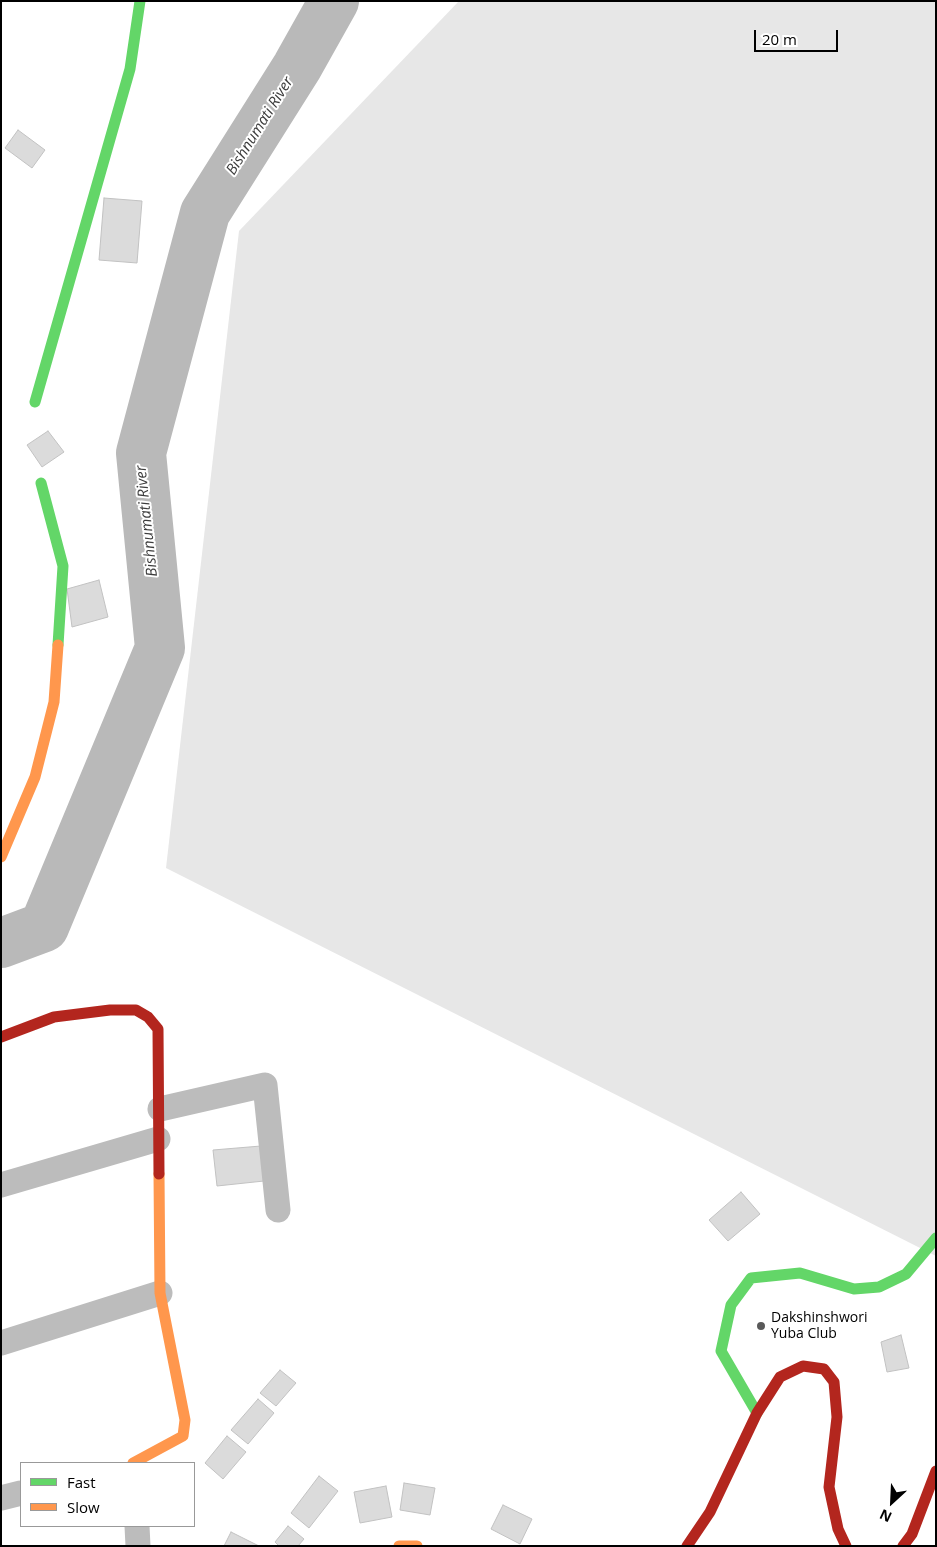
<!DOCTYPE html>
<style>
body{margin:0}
#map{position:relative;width:937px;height:1547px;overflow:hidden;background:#fff;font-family:"Open Sans",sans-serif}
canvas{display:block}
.frame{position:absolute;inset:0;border:2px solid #000;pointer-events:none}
.legend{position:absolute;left:20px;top:1462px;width:175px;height:65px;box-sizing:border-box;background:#fff;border:1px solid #999;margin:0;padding:6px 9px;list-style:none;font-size:15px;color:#000}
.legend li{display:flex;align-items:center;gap:10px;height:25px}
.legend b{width:25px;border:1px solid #999}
.north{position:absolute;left:867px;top:1477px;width:50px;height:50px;-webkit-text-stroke:4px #fff;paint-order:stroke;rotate:205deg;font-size:14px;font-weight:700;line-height:20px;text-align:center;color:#000}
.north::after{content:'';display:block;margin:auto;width:18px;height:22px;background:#000;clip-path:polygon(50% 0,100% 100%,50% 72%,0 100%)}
.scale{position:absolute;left:754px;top:30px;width:84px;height:22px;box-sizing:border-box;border:2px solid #000;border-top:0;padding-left:6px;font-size:15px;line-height:18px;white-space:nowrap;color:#000;-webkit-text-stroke:4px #fff;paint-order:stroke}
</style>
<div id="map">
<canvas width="937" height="1547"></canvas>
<div class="frame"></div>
<ul class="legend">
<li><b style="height:6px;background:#63d668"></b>Fast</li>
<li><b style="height:6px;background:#ff974d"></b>Slow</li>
</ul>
<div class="north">N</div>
<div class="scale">20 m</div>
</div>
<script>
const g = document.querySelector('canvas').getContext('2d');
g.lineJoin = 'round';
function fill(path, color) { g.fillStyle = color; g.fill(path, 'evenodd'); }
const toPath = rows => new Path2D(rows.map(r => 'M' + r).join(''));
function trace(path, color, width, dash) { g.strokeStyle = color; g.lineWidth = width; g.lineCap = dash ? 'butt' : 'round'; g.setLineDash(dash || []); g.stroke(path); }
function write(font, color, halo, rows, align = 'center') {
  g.font = font + ' "Open Sans",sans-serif'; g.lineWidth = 4; g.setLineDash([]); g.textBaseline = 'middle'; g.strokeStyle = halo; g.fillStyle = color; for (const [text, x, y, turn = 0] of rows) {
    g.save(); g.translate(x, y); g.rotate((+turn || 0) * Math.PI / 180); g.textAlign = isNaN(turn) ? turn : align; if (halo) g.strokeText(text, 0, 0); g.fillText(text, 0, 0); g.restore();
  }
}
fill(toPath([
 [459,1,936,1,936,1256,166,868,239,231]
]), '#e7e7e7');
trace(toPath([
 [1,943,44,927,160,648,141,453,205,213,297,67,334,1]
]), '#b9b9b9', 50);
const building = toPath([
 [18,130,45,150,32,168,5,148,18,130],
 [104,198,142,201,137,263,99,260,104,198],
 [48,431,64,452,42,467,27,445,48,431],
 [99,580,108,617,72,627,67,589,99,580],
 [261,1146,264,1181,217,1186,213,1150,261,1146],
 [741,1192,760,1214,728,1241,709,1220,741,1192],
 [901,1335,909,1368,887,1372,881,1342,901,1335],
 [280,1370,296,1383,276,1406,260,1393,280,1370],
 [258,1399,274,1413,248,1444,231,1430,258,1399],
 [227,1436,246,1452,223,1479,205,1463,227,1436],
 [319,1476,338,1491,309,1528,291,1513,319,1476],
 [404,1483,435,1488,430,1515,400,1510,404,1483],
 [386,1486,392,1517,360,1523,354,1492,386,1486],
 [503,1505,532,1519,520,1544,491,1529,503,1505],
 [288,1526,304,1539,298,1546,279,1546,275,1542,288,1526],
 [231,1532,259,1546,224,1546,231,1532]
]);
fill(building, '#dbdbdb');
trace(building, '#c2c2c2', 1);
trace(toPath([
 [160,1109,265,1085,278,1210],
 [1,1185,158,1139],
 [1,1343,160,1293],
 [1,1498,21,1493],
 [137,1526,138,1546]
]), '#bcbcbc', 25);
trace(toPath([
 [35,402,130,69,140,1],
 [41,483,63,566,58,645],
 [757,1413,721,1351,731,1305,751,1278,800,1273,854,1289,879,1287,906,1274,936,1238]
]), '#63d668', 11);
trace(toPath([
 [1,857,35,777,54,702,58,645],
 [133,1463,183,1436,185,1420,160,1293,159,1174],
 [399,1546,417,1546]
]), '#ff974d', 11);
trace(toPath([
 [1,1037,54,1017,110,1010,136,1010,148,1017,158,1029,159,1174],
 [687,1546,710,1512,757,1413,780,1377,803,1366,824,1369,834,1382,837,1417,829,1487,838,1529,846,1546],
 [903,1546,912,1534,936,1471]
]), '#b3261e', 11);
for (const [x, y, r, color] of [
 [761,1326,5,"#595959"]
]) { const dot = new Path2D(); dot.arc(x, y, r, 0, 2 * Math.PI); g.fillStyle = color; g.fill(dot); trace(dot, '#fff', 2); }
write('14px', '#000', '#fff', [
 ["Dakshinshwori",771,1318],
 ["Yuba Club",771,1334]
], 'left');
write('italic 15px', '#3c3c3c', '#fff', [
 ["Bishnumati River",260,126,-58],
 ["Bishnumati River",147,521,-96]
]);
</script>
